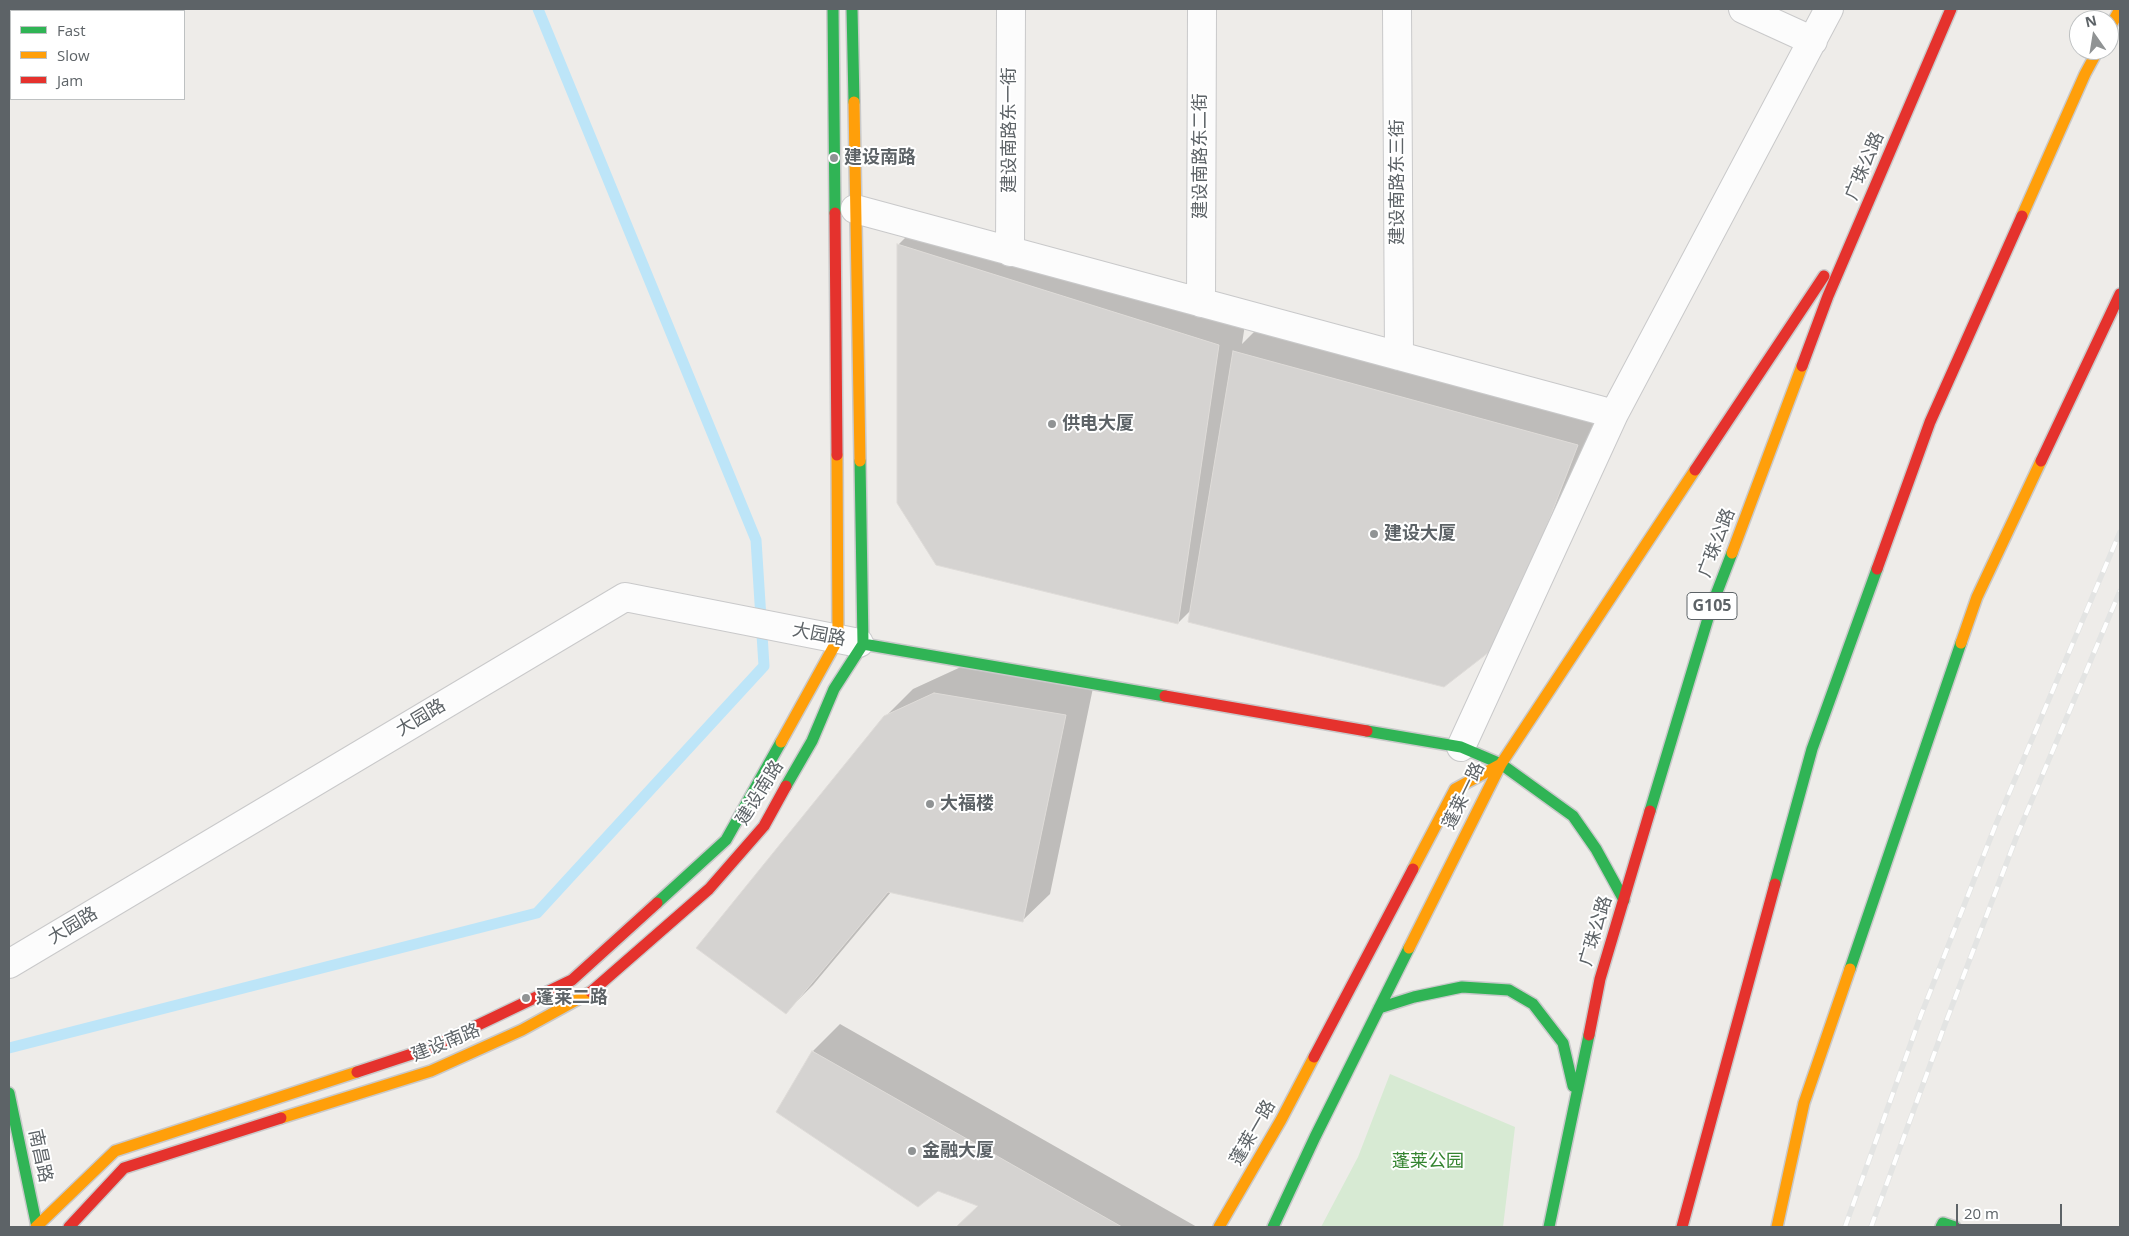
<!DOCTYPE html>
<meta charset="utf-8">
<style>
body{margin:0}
#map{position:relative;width:2129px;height:1236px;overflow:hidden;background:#eeece9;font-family:"Open Sans",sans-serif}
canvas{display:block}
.frame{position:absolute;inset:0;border:10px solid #5d6367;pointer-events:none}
.legend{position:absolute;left:10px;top:10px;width:175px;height:90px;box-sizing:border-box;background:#fff;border:1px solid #bec1c2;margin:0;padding:6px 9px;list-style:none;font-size:15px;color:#5d6367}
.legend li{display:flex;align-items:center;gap:10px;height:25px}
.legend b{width:25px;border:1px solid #bec1c2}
.north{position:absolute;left:2069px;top:10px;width:50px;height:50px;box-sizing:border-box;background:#fff;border:1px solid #bec1c2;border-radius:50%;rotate:347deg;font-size:14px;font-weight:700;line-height:20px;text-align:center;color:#5d6367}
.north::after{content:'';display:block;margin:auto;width:18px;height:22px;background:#909394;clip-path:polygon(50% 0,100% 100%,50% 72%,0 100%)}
.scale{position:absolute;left:1956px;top:1204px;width:106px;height:22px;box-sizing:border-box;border:2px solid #5d6367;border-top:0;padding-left:6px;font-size:15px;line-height:18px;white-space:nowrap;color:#5d6367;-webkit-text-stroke:4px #fff;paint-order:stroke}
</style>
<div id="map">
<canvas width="2129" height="1236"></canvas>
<div class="frame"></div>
<ul class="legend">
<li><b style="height:6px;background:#30b455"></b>Fast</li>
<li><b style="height:6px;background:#ff9f0a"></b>Slow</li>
<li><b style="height:6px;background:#e5322d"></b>Jam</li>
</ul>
<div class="north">N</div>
<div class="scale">20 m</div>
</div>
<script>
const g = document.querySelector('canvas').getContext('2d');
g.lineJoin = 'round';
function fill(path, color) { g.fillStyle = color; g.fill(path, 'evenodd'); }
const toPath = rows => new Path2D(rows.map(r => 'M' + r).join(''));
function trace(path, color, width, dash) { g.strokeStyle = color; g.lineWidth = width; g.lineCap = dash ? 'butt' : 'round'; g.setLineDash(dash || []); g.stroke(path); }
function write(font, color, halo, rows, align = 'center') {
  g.font = font + ' "Open Sans","Noto Sans SC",sans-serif'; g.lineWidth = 4; g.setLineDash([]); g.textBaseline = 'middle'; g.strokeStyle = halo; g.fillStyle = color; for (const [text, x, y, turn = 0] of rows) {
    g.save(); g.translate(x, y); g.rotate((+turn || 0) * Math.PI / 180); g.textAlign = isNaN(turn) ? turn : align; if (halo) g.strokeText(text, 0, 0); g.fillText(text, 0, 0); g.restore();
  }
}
fill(toPath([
 [1390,1074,1515,1127,1503,1227,1321,1227,1358,1157]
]), '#d7ead3');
fill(toPath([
 [926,217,1246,318,1242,344,1262,324,1605,418,1529,614,1192,609,1178,623,898,503,899,244],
 [963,666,1093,688,1050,894,1022,921,891,892,813,985,786,1012,885,717,913,689],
 [840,1024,1197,1227,957,1227,979,1206,813,1051]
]), '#0003');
trace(toPath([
 [9,1048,537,913,764,666,756,540,538,9]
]), '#bde5f8', 11);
const building = toPath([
 [897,244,1219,345,1178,624,936,565,897,503,897,244],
 [1233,351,1578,445,1502,642,1444,687,1188,622,1233,351],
 [934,693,1066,715,1023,922,888,892,786,1014,696,948,884,716,934,693],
 [812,1051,1122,1227,956,1227,978,1206,938,1191,918,1207,776,1112,812,1051]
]);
fill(building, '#d5d3d1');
trace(building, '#dedbd8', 1);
const street = toPath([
 [1397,9,1399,356],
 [1743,9,1813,41],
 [855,209,1614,414],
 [1010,252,1011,9],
 [1201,303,1202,9],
 [1461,747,1614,414,1829,9],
 [9,964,625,597,859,643]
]);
const fast = toPath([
 [833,9,835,213],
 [852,9,854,102],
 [863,644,1165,696],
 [1367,731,1461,747,1501,764,1573,816,1596,849,1624,900],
 [786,786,812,741,834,689,863,644,860,461],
 [1650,811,1712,605,1732,553],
 [1775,884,1812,749,1877,569],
 [657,903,726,840,781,742],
 [1850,969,1961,643],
 [1379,1008,1414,997,1462,987,1509,990,1533,1004,1563,1043,1573,1086],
 [9,1093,37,1227],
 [1273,1227,1315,1137,1409,948],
 [1549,1227,1589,1035],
 [1941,1227,1943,1223,1955,1227]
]);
const slow = toPath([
 [2109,29,2120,9],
 [854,102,860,461],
 [2022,216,2085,74,2098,50],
 [1732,553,1802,366],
 [1961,643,1977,597,2041,461],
 [781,742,838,639,837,455],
 [1501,764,1695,470],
 [1413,869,1455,789,1501,764],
 [1409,948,1501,764],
 [281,1118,431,1071,522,1030,591,992],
 [36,1227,115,1151,357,1072],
 [1219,1227,1281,1120,1314,1057],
 [1777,1227,1804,1103,1850,969]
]);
const jam = toPath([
 [835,213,837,455],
 [1802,366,1828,296,1951,9],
 [2041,461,2120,294],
 [1695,470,1824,276],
 [1877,569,1930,422,2022,216],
 [1165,696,1367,731],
 [591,992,709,889,764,826,786,786],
 [1589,1035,1600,979,1650,811],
 [1314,1057,1413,869],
 [357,1072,430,1048,572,980,657,903],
 [69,1227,124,1168,281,1118],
 [1682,1227,1775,884]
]);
trace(street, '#c9c9ca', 30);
trace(fast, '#c9c9ca', 14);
trace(slow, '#c9c9ca', 14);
trace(jam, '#c9c9ca', 14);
trace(street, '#fcfcfc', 28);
trace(fast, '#30b455', 11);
trace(slow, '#ff9f0a', 11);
trace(jam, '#e5322d', 11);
const rail = toPath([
 [1845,1227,1921,1015,1996,824,2120,532],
 [1871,1227,1944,1027,2018,833,2120,591]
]);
trace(rail, '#e3e4e3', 5.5);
trace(rail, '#fff', 4, [11]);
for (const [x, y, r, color] of [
 [834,158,5,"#909394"],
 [1052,424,5,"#909394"],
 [1374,534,5,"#909394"],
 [930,804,5,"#909394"],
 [526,998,5,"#909394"],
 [912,1151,5,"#909394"]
]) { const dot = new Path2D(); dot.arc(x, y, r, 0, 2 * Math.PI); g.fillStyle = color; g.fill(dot); trace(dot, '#fff', 2); }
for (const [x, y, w] of [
 [1712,606,50]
]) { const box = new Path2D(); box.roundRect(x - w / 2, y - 13.5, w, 27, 4); g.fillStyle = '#fff'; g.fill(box); trace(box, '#5d6367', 1); }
write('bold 16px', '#5d6367', null, [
 ["G105",1712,606]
]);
write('18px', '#5d6367', '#fff', [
 ["建设南路东一街",1010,130,-90],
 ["建设南路东二街",1201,156,-90],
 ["广珠公路",1865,166,-67],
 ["建设南路东三街",1398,182,-90],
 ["广珠公路",1717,543,-69],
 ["大园路",819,635,11],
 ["大园路",421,718,-31],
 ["建设南路",760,793,-58],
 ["蓬莱一路",1464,796,-64],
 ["大园路",73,926,-31],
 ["广珠公路",1596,931,-73],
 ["建设南路",446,1043,-22],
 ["蓬莱一路",1253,1133,-60],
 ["南昌路",40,1156,78]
]);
write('bold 18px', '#5d6367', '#fff', [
 ["建设南路",844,158],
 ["供电大厦",1062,424],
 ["建设大厦",1384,534],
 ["大福楼",940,804],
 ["蓬莱二路",536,998],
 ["金融大厦",922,1151]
], 'left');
write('18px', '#348430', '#fff', [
 ["蓬莱公园",1428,1162]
]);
</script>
